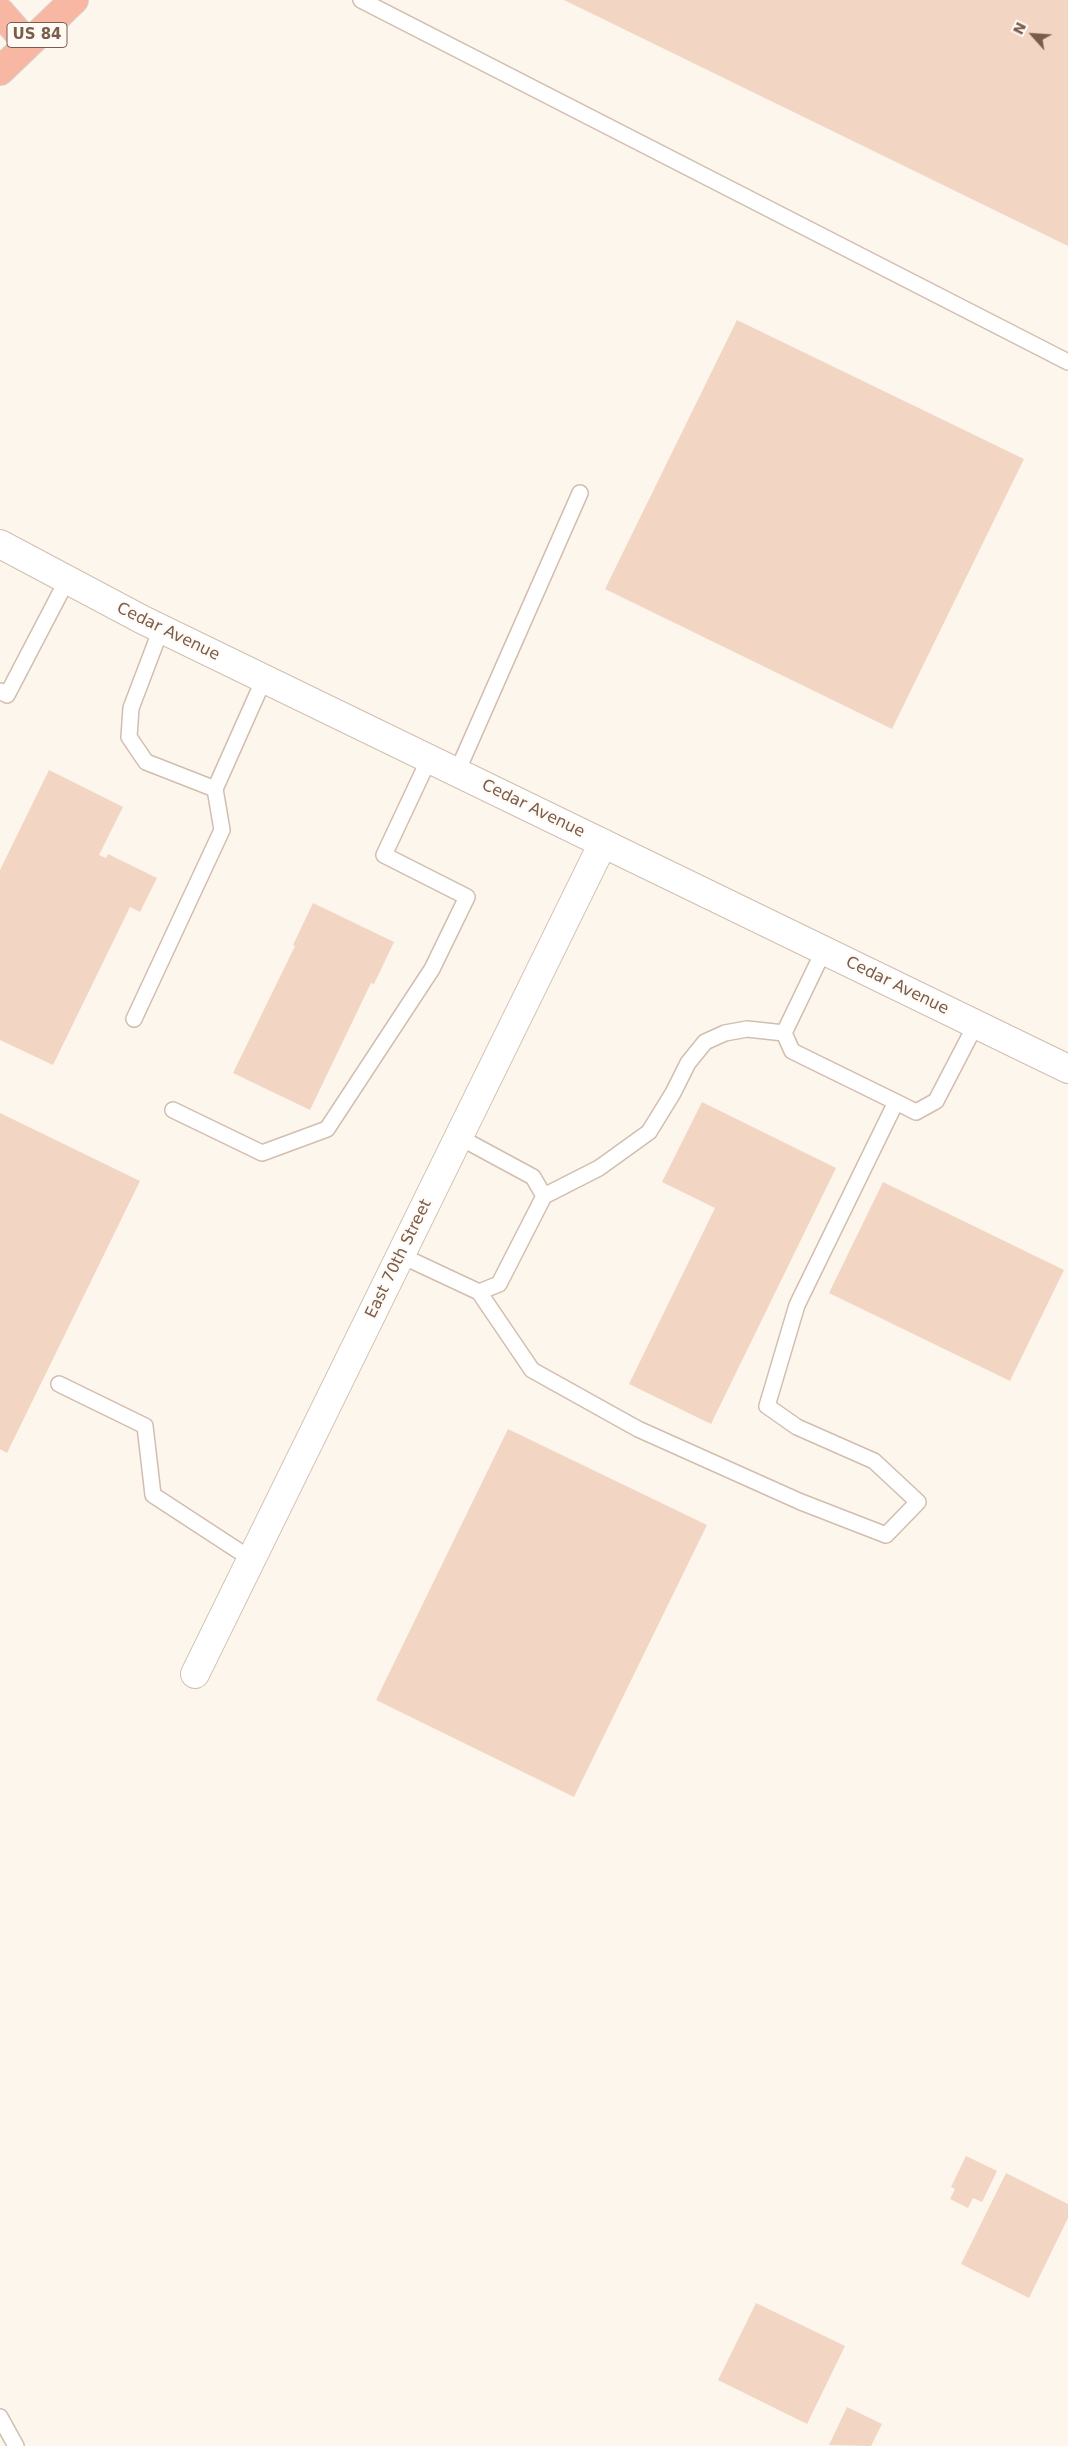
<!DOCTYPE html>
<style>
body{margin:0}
#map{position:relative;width:1068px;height:2446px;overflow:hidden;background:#fdf6ec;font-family:"DejaVu Sans",sans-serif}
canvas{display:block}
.north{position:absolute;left:1008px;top:10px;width:50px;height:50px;-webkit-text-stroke:4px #fffaf3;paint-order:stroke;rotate:296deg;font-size:14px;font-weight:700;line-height:20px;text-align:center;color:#7a5c4d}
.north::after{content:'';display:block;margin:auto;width:18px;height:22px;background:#7a5c4d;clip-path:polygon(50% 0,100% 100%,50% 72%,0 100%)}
</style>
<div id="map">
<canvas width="1068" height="2446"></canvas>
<div class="north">N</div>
</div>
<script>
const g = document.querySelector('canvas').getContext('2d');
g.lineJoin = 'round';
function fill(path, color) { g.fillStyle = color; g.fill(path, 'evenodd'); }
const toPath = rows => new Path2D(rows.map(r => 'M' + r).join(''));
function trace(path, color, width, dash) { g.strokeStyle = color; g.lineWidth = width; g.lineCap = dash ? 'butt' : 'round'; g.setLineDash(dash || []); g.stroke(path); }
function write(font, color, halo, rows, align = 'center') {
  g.font = font + ' "DejaVu Sans",sans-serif'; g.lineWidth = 4; g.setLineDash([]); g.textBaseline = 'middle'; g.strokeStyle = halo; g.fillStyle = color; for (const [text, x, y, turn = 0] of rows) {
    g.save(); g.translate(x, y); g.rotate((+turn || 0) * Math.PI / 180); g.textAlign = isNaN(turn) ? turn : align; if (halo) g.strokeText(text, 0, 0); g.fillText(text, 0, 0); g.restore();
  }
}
fill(toPath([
 [564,0,1068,0,1068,246],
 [737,320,1024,459,892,729,605,589],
 [49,770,123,807,99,855,106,858,108,854,157,878,140,912,130,907,53,1065,0,1040,0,870],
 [313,903,394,942,374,984,371,983,310,1110,233,1073,295,946,293,945],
 [702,1102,836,1168,711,1424,629,1384,715,1208,662,1182],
 [0,1113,140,1181,7,1453,0,1449],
 [883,1182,1064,1270,1010,1381,829,1293],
 [508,1429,707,1525,574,1797,376,1700],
 [966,2156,997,2171,982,2202,973,2198,968,2208,950,2199,955,2189,951,2187],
 [1006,2173,1068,2204,1068,2218,1029,2298,961,2264],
 [756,2303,845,2346,807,2424,718,2380],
 [847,2407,882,2424,871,2446,829,2445]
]), '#f3d5c3');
const lane = toPath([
 [361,0,1068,362],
 [161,629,131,708,129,737,146,762,215,789,264,679],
 [0,691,7,695,67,580],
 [457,772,580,493],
 [824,950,784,1033,792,1051,896,1102,916,1112,936,1101,976,1024],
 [134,1019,222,830,215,789],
 [173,1110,262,1153,327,1129,432,969,467,897,384,855,429,759],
 [544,1196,599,1168,649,1132,673,1093,688,1063,705,1042,725,1033,747,1029,784,1033],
 [400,1255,479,1292,499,1284,544,1196,533,1177,459,1137],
 [479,1292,532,1370,638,1429,801,1502,886,1535,918,1502,874,1461,797,1427,767,1406,797,1305,896,1102],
 [59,1384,145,1426,153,1495,251,1559],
 [0,2417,16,2446]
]);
const street = toPath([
 [0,544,143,620,1068,1069],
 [195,1674,603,843]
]);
const highway = toPath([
 [0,12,28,44],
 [0,71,74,0]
]);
trace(lane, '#d1beb0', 18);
trace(street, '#d1beb0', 30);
trace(highway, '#dad1cd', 30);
trace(lane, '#fff', 15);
trace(street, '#fff', 28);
trace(highway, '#f7b7a3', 28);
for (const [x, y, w] of [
 [37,35,60]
]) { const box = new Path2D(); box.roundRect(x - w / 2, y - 12.5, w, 25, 4); g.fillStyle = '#fffaf3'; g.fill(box); trace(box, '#7a5c4d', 1); }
write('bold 15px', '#7a5c4d', null, [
 ["US 84",37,35]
]);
write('16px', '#7a5c4d', '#fffaf3', [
 ["Cedar Avenue",168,632,26],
 ["Cedar Avenue",533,809,26],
 ["Cedar Avenue",897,986,26],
 ["East 70th Street",399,1259,-64]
]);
</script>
